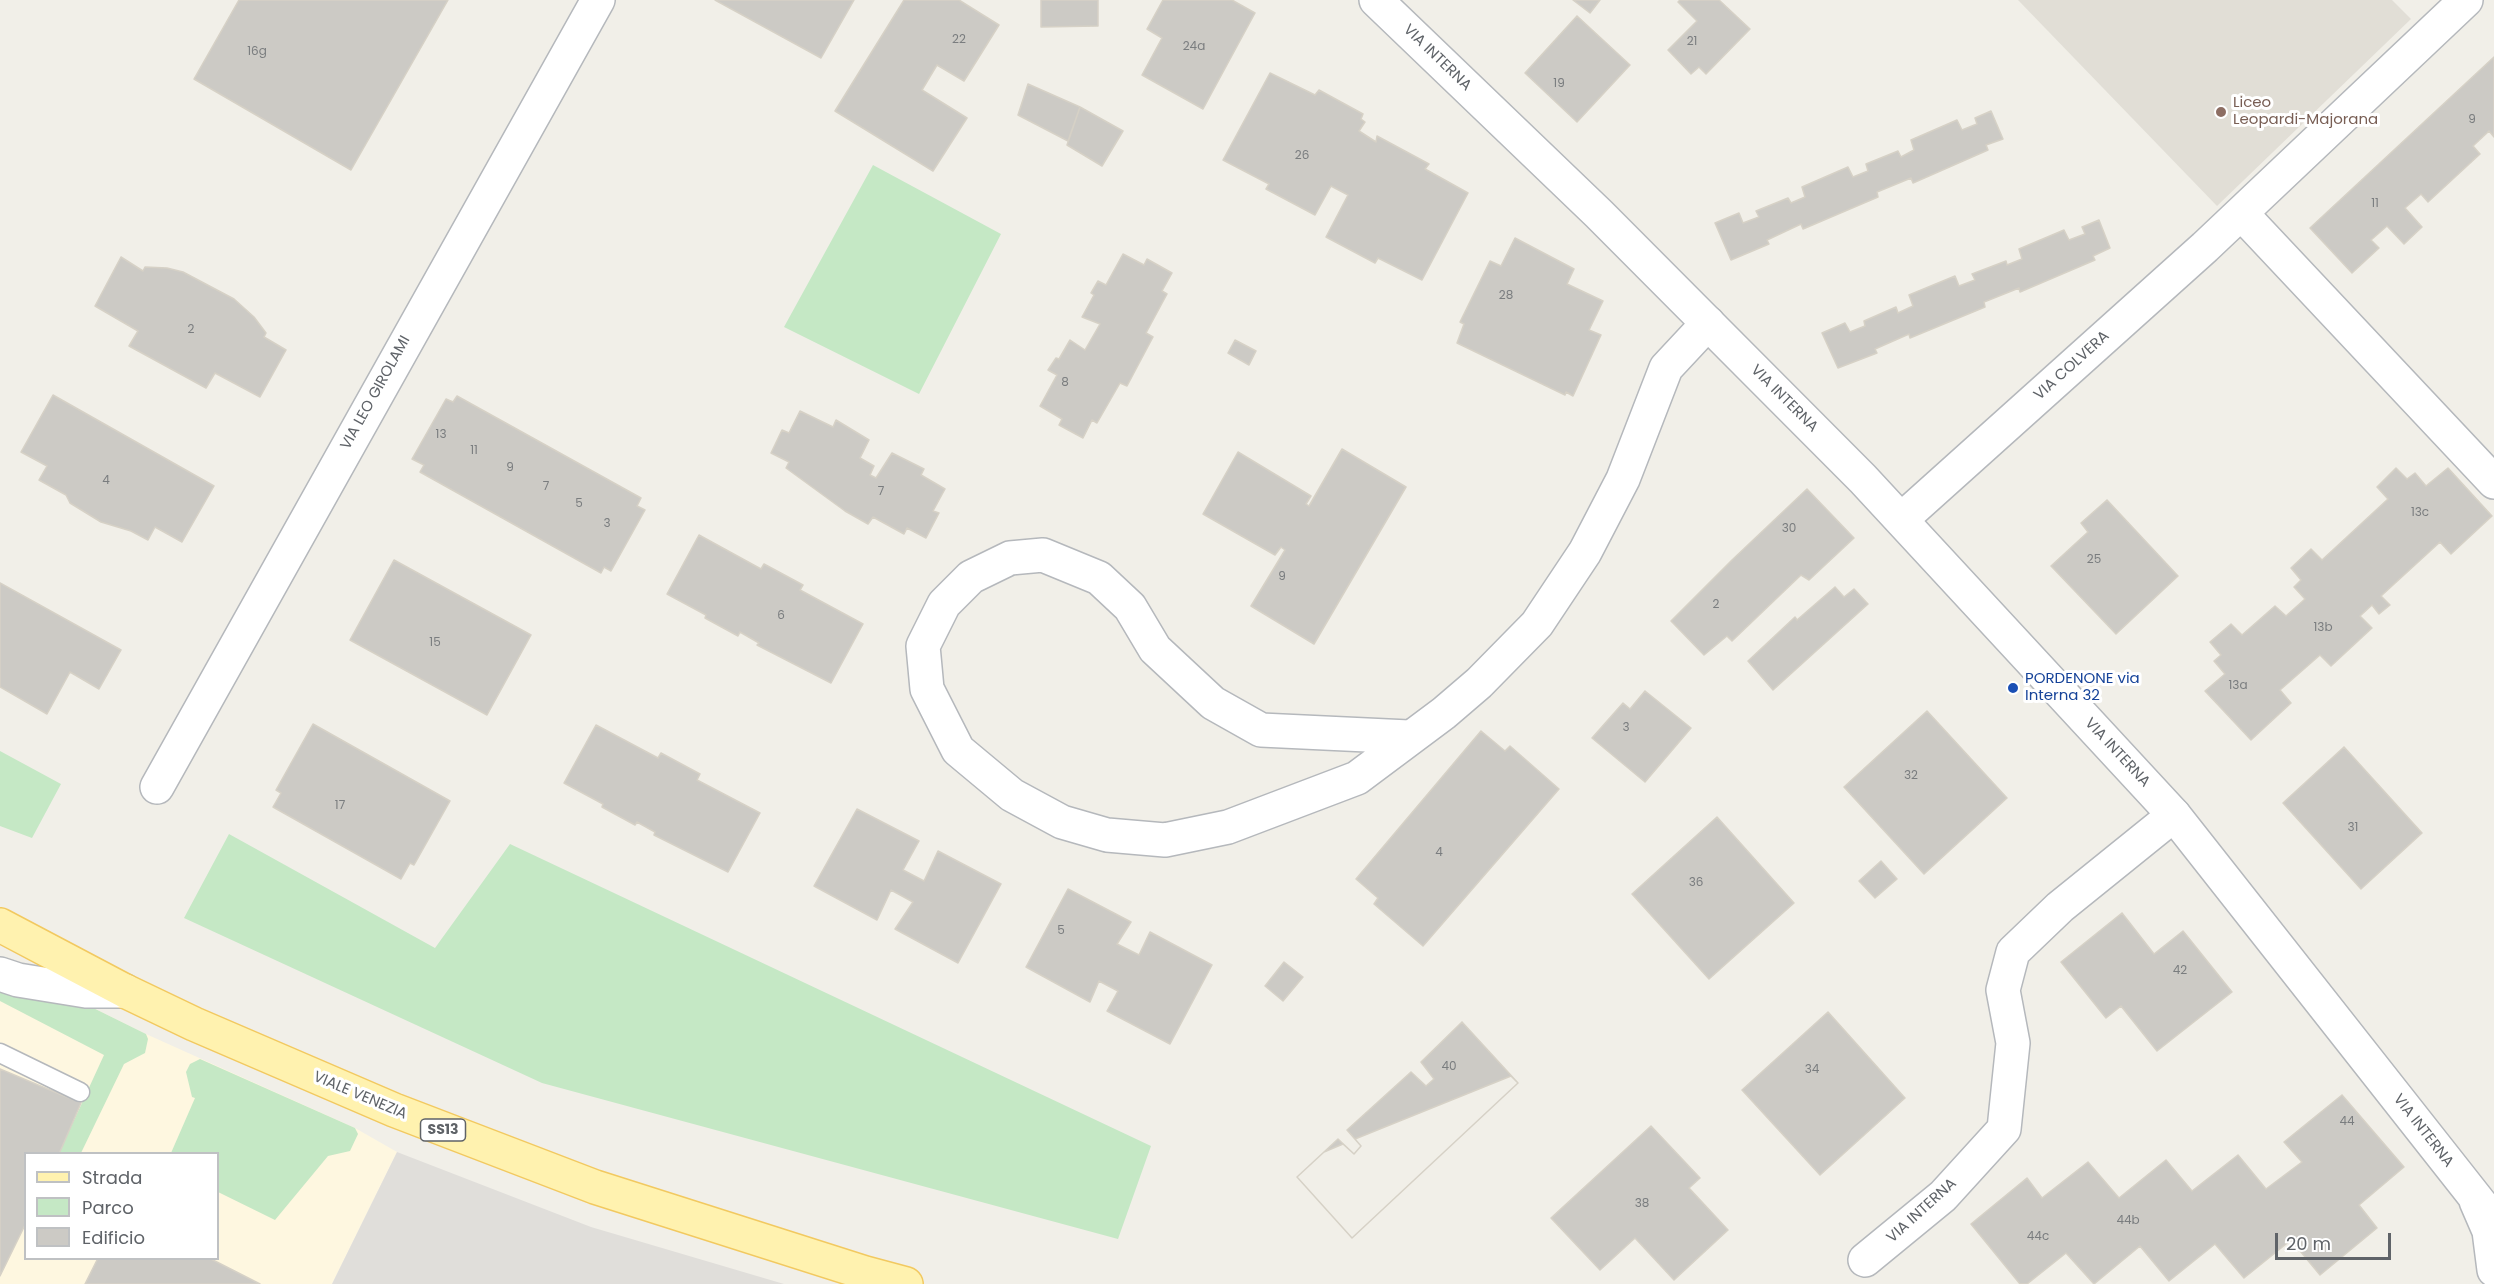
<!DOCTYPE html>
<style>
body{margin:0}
#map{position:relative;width:2494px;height:1284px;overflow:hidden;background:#f1efe8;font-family:Poppins,sans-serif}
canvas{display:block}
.legend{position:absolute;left:24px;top:1152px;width:195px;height:108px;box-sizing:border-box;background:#fff;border:2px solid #bfc1c3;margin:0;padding:8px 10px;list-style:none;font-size:18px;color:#5f6368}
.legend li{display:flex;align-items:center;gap:12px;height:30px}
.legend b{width:30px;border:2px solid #bfc1c3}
.scale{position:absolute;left:2275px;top:1233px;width:116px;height:27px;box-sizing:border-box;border:3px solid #5f6368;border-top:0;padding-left:8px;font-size:18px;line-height:21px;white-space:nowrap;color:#5f6368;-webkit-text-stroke:4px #fff;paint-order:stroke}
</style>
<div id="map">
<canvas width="2494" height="1284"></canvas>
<ul class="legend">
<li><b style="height:8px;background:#fff2af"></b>Strada</li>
<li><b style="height:16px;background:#c5e8c5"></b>Parco</li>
<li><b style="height:16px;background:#cccac5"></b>Edificio</li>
</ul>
<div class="scale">20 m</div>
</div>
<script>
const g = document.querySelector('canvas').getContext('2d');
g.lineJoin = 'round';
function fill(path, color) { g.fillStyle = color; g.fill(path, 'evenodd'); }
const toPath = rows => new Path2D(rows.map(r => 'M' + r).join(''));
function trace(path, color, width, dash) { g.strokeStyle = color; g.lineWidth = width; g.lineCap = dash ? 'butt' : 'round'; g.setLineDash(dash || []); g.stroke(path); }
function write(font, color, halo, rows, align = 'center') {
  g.font = font + ' Poppins,sans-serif'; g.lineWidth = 6; g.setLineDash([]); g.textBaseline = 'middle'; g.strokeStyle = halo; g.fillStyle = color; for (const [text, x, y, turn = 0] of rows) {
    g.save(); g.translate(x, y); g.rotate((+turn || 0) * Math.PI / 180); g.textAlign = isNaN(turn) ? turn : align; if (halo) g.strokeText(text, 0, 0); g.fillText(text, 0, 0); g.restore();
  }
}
fill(toPath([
 [0,984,71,997,146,1034,355,1128,397,1152,332,1284,0,1284],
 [26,1154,218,1154,218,1258,26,1258]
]), '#fef7e0');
fill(toPath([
 [397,1152,591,1227,784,1284,332,1284]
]), '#e0deda');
fill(toPath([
 [2018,0,2392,0,2411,19,2217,206]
]), '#e1ded6');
fill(toPath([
 [873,165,1001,234,919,394,784,327],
 [0,751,61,784,32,838,0,826],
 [229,834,435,948,510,844,1151,1146,1118,1239,542,1083,184,918],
 [0,984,71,997,146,1034,148,1039,145,1053,124,1064,81,1153,59,1153,104,1055,0,1001],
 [200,1059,355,1128,358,1134,350,1151,328,1156,275,1220,218,1192,218,1154,171,1153,195,1098,192,1097,186,1072,190,1064]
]), '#c5e8c5');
const building = toPath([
 [239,0,448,0,351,170,194,79,239,0],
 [715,0,854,0,821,58,715,0],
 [904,0,959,0,999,25,964,81,937,65,922,90,967,118,933,171,835,111,904,0],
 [1041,0,1098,0,1098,26,1041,27,1041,0],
 [1163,0,1232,0,1255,13,1203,109,1142,75,1162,38,1147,29,1163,0],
 [1573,0,1600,0,1590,13,1573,0],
 [1680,0,1719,0,1750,29,1706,74,1699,67,1691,74,1668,50,1697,21,1678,2,1680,0],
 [1577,16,1630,65,1577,122,1525,73,1577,16],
 [2494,57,2494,137,2489,131,2473,146,2480,154,2428,202,2421,194,2405,208,2422,227,2404,244,2387,226,2371,240,2379,248,2352,273,2310,228,2494,57],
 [1270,73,1315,95,1319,90,1363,114,1361,119,1365,122,1359,131,1376,142,1377,136,1429,164,1425,169,1468,193,1422,280,1378,258,1375,263,1326,237,1348,195,1331,186,1315,215,1266,189,1269,184,1223,160,1270,73],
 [1028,84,1080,107,1068,141,1018,115,1028,84],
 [1080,107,1123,131,1102,166,1067,145,1080,107],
 [1991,111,2003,139,1986,145,1988,150,1913,183,1911,178,1877,192,1878,197,1803,229,1801,224,1767,240,1769,244,1731,260,1715,223,1739,213,1743,223,1759,217,1756,211,1788,198,1791,203,1805,197,1802,187,1848,167,1853,177,1868,171,1866,164,1898,151,1901,157,1914,150,1911,140,1957,120,1962,130,1977,124,1975,118,1991,111],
 [2099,220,2110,248,2093,256,2095,260,2020,292,2019,288,1984,302,1985,307,1910,338,1909,334,1875,349,1877,353,1838,368,1822,333,1845,323,1850,332,1865,326,1864,321,1896,307,1898,313,1913,306,1909,295,1955,276,1959,286,1975,280,1972,274,2006,261,2007,265,2022,259,2019,249,2064,230,2069,240,2085,234,2082,227,2099,220],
 [1515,238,1574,269,1567,284,1603,301,1589,330,1601,335,1573,396,1566,392,1565,395,1457,343,1464,324,1460,322,1490,261,1501,266,1515,238],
 [1123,254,1144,265,1147,259,1172,273,1162,291,1167,294,1146,333,1153,337,1127,386,1120,383,1097,423,1092,420,1083,438,1059,425,1062,419,1040,406,1057,375,1048,370,1056,358,1059,359,1070,340,1085,350,1100,324,1082,317,1094,295,1091,293,1098,281,1106,285,1123,254],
 [121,257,143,271,145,267,167,268,183,272,234,299,254,317,266,333,264,337,286,350,260,397,215,373,206,388,129,346,138,331,95,306,121,257],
 [1235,340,1256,351,1249,365,1228,353,1235,340],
 [53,395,214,486,182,542,155,527,148,540,131,531,101,522,70,503,66,495,39,480,47,466,21,452,53,395],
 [457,396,641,498,637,506,645,510,611,571,604,567,601,573,420,472,424,465,412,459,446,399,453,402,457,396],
 [800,411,833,427,836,420,869,440,860,458,874,466,870,475,876,478,892,453,924,469,921,475,945,489,933,511,939,513,926,538,907,528,904,534,873,517,868,524,845,511,786,468,789,462,771,453,782,430,789,433,800,411],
 [1342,449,1406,487,1314,644,1251,606,1285,550,1281,547,1275,555,1203,514,1238,452,1311,496,1306,504,1309,506,1342,449],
 [2396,468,2407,479,2415,473,2426,486,2448,468,2492,516,2451,554,2440,542,2381,596,2390,605,2379,614,2372,605,2360,616,2372,628,2331,666,2320,655,2280,690,2291,703,2251,740,2205,691,2225,674,2214,661,2221,655,2210,642,2231,624,2242,635,2275,606,2286,616,2305,599,2294,587,2301,580,2291,568,2311,549,2322,560,2388,499,2377,487,2396,468],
 [1807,489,1854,538,1809,580,1801,575,1732,641,1727,636,1704,655,1671,621,1732,560,1807,489],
 [2107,500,2178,576,2116,634,2051,566,2088,532,2081,523,2107,500],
 [699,535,761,569,764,564,803,585,800,590,863,624,831,683,757,645,759,643,740,632,738,636,705,618,706,615,667,594,699,535],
 [394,560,531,635,487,715,350,640,394,560],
 [0,583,121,650,99,689,70,672,47,714,0,687,0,583],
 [1835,587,1844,597,1854,589,1868,604,1773,690,1748,661,1795,617,1797,620,1835,587],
 [1645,691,1691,728,1645,782,1592,738,1623,703,1630,709,1645,691],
 [1927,711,2007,798,1924,874,1844,787,1927,711],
 [313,724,450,801,414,865,410,863,401,879,273,807,281,793,276,790,313,724],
 [596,725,658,758,661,753,700,774,697,780,760,813,728,872,654,835,655,832,637,822,635,825,602,807,603,804,564,783,596,725],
 [1481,731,1505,751,1510,746,1559,789,1423,946,1374,904,1378,898,1356,879,1481,731],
 [2344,747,2422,833,2361,889,2283,803,2344,747],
 [857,809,919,841,903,870,924,881,938,851,1001,884,958,963,895,929,913,902,891,890,877,920,814,886,857,809],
 [1717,817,1794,903,1709,979,1632,894,1717,817],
 [1881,861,1897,879,1875,898,1859,881,1881,861],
 [1068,889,1131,922,1117,944,1139,955,1150,932,1212,965,1170,1044,1107,1011,1118,991,1099,981,1090,1002,1026,967,1068,889],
 [2122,913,2154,954,2183,931,2232,992,2157,1051,2121,1006,2106,1018,2061,962,2122,913],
 [1284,962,1303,977,1283,1001,1265,986,1284,962],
 [1828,1012,1905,1098,1820,1175,1742,1090,1828,1012],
 [1462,1022,1518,1083,1352,1238,1297,1177,1324,1152,1343,1144,1354,1154,1361,1146,1347,1130,1411,1072,1426,1086,1434,1079,1421,1062,1462,1022],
 [0,1069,81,1103,59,1154,26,1154,26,1223,0,1276,0,1069],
 [1511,1076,1518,1083,1352,1238,1297,1177,1338,1139,1354,1154,1361,1146,1355,1139,1511,1076],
 [2342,1095,2404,1167,2359,1205,2377,1228,2320,1275,2291,1240,2244,1278,2215,1244,2169,1281,2140,1246,2094,1284,2066,1253,2027,1284,2020,1284,1971,1224,2027,1178,2042,1198,2088,1162,2119,1198,2166,1160,2192,1191,2238,1155,2266,1189,2302,1162,2284,1142,2342,1095],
 [1651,1126,1700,1178,1689,1188,1728,1230,1674,1280,1635,1238,1600,1270,1551,1218,1651,1126],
 [98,1258,209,1258,260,1284,85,1284,98,1258]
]);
fill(building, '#cccac5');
trace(building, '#d6d1c6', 1.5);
const service = toPath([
 [0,1053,80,1092]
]);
const minor = toPath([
 [2241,213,2494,482],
 [1902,519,2205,247,2466,0],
 [1409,737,1261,730,1213,703,1155,649,1130,607,1099,578,1043,555,1010,558,971,577,944,604,923,646,927,689,958,750,1012,795,1062,822,1107,835,1165,840,1228,827,1357,778,1444,713,1479,683,1537,624,1585,552,1623,479,1666,368,1708,323],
 [157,787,598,0],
 [0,974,18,980,86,991,125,991],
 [1865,1260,1943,1196,2004,1129,2013,1043,2003,990,2013,952,2060,907,2174,815]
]);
const tertiary = toPath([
 [1376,0,1599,214,1863,479,2174,815,2494,1221],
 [2476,1201,2489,1231,2494,1270]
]);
const primary = toPath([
 [0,925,125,991,194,1024,394,1110,595,1187,865,1273,906,1284]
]);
trace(service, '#b5b8bc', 21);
trace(minor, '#b5b8bc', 36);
trace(tertiary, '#b5b8bc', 36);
trace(primary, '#f2c960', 36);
trace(service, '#fff', 18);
trace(minor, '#fff', 33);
trace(tertiary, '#fff', 33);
trace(primary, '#fff2af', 33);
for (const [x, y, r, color] of [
 [2221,112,6,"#8d6e63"],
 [2013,688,6,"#1a4fb4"]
]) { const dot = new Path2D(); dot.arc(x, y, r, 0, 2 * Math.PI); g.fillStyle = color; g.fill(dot); trace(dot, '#fff', 2); }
write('12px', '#7a7d7f', null, [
 ["22",959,40],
 ["21",1692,42],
 ["24a",1194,47],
 ["16g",257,52],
 ["19",1559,84],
 ["9",2472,120],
 ["26",1302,156],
 ["11",2375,204],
 ["28",1506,296],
 ["2",191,330],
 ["8",1065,383],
 ["13",441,435],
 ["11",474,451],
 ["9",510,468],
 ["4",106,481],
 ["7",546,487],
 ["7",881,492],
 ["5",579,504],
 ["13c",2420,513],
 ["3",607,524],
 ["30",1789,529],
 ["25",2094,560],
 ["9",1282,577],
 ["2",1716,605],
 ["6",781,616],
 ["13b",2323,628],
 ["15",435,643],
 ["13a",2238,686],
 ["3",1626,728],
 ["32",1911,776],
 ["17",340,806],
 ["31",2353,828],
 ["4",1439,853],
 ["36",1696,883],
 ["5",1061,931],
 ["42",2180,971],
 ["40",1449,1067],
 ["34",1812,1070],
 ["44",2347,1122],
 ["38",1642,1204],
 ["44b",2128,1221],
 ["44c",2038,1237]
]);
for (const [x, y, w] of [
 [443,1130,45]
]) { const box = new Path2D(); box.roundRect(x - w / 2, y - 11, w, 22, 4.5); g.fillStyle = '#fff'; g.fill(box); trace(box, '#5f6368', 1.5); }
write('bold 14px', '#5f6368', null, [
 ["SS13",443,1130]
]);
write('15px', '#5f6368', '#fff', [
 ["VIA INTERNA",1437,58,44],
 ["VIA COLVERA",2072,366,-42],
 ["VIA LEO GIROLAMI",376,393,-61],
 ["VIA INTERNA",1784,399,45],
 ["VIA INTERNA",2117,753,47],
 ["VIALE VENEZIA",360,1096,23],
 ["VIA INTERNA",2423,1131,52],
 ["VIA INTERNA",1922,1211,-42]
]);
write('15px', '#785e54', '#fff', [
 ["Liceo",2233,103],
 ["Leopardi-Majorana",2233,120]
], 'left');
write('15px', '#164399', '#fff', [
 ["PORDENONE via",2025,679],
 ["Interna 32",2025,696]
], 'left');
</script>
